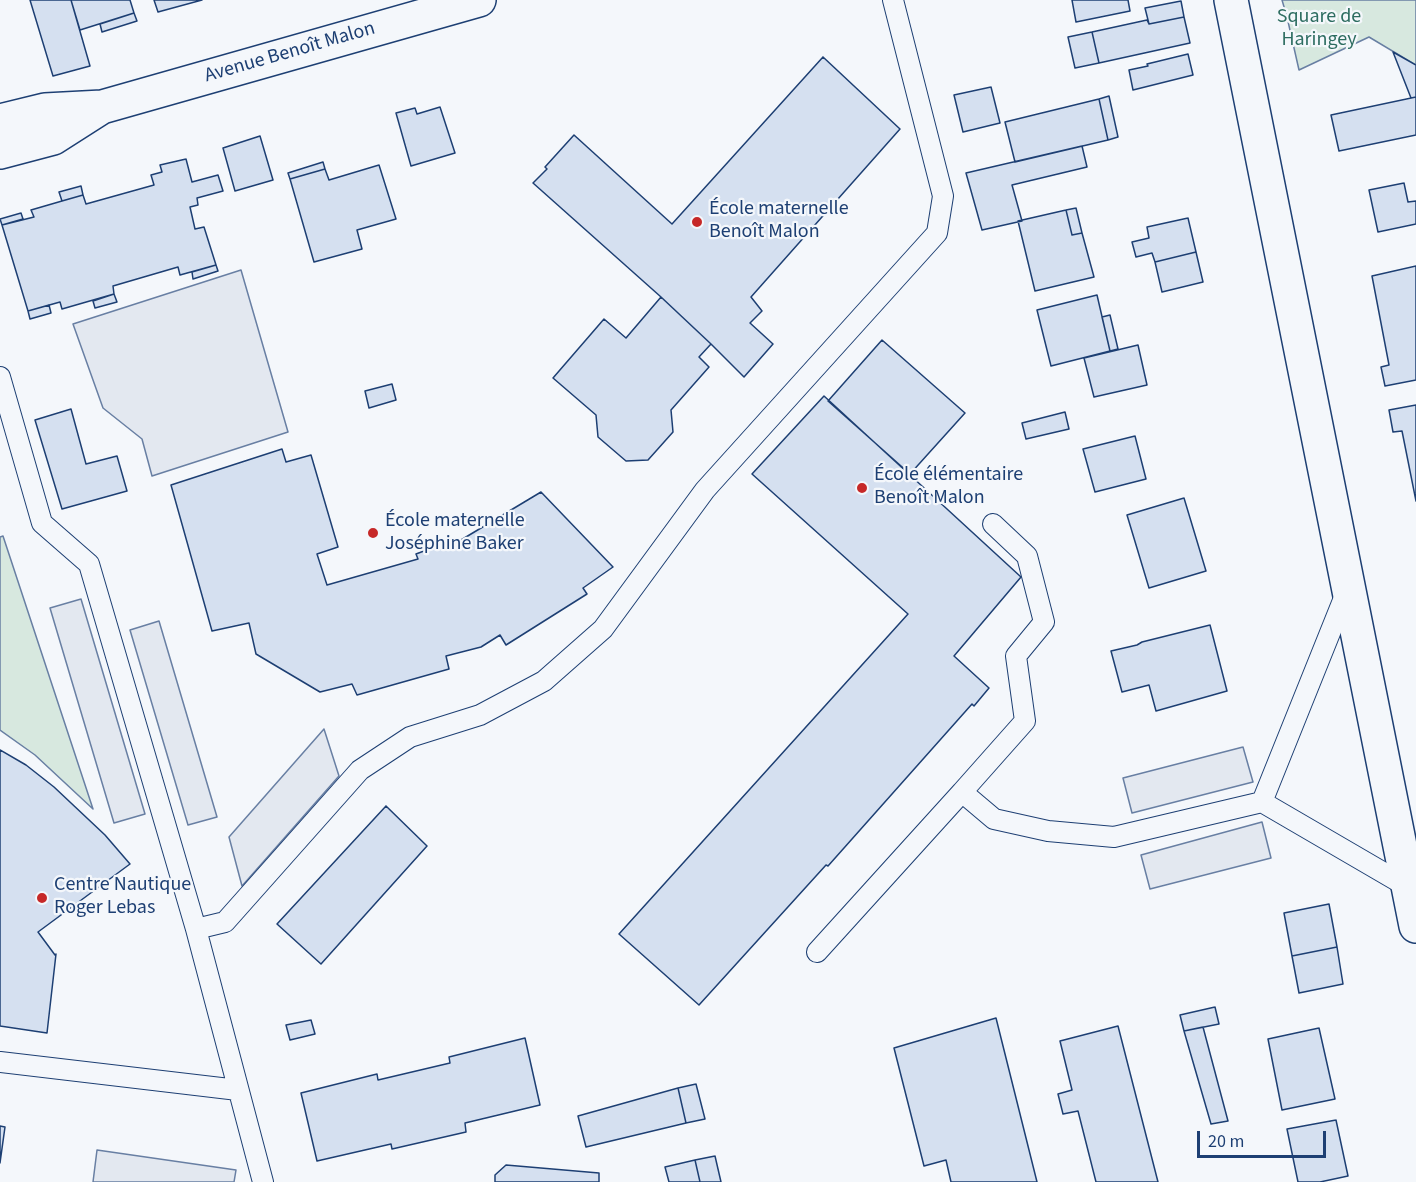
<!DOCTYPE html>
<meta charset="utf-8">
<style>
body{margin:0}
#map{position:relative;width:1416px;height:1182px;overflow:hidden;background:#f4f7fb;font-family:"Source Sans 3",sans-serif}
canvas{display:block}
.scale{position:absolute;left:1197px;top:1131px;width:129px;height:27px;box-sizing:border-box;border:3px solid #1d3f73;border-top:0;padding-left:8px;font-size:18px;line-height:21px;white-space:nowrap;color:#1d3f73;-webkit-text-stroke:4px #f4f7fb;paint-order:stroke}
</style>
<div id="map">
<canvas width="1416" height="1182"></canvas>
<div class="scale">20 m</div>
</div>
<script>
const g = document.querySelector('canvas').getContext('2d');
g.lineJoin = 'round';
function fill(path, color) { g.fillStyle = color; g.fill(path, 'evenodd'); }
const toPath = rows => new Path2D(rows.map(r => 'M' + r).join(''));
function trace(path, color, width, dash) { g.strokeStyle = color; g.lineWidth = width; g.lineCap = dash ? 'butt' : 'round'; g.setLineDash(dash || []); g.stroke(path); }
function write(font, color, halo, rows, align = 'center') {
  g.font = font + ' "Source Sans 3",sans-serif'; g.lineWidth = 4.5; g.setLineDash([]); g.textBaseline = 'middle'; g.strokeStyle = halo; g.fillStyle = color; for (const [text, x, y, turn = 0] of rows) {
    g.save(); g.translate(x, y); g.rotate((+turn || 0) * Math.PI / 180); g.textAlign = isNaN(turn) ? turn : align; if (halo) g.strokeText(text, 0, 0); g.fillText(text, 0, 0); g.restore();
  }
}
const green = toPath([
 [1282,0,1416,0,1416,65,1369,37,1299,70,1287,17,1282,0],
 [3,536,93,809,35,755,0,730,0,537,3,536]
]);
fill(green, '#d7e8df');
trace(green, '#687fa3', 1.5);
const parking = toPath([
 [241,270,288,432,152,476,142,439,103,408,73,324,241,270],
 [81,599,145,814,114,823,50,608,81,599],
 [159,621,217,817,188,825,130,630,159,621],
 [324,729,339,776,242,886,229,837,324,729],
 [1243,747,1253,782,1132,813,1123,778,1243,747],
 [1262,822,1271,858,1150,889,1141,855,1262,822],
 [97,1150,236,1170,234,1182,93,1182,97,1150]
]);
fill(parking, '#e3e8f0');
trace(parking, '#687fa3', 1.5);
const building = toPath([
 [30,0,71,0,90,66,53,76,30,0],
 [71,0,130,0,134,13,80,30,71,0],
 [154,0,202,0,158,12,154,0],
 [1072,0,1128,0,1130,11,1076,22,1072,0],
 [1181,1,1184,17,1149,24,1145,8,1181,1],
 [134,13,137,21,102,32,100,24,134,13],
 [1184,17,1190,43,1099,63,1092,32,1147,20,1149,24,1184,17],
 [1092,32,1099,63,1075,68,1068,37,1092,32],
 [1393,52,1416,65,1416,97,1411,98,1393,52],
 [1188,54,1193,75,1133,90,1129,70,1148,66,1147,64,1188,54],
 [823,57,900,129,751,297,762,311,750,323,773,344,744,377,711,344,661,297,533,183,547,169,545,167,574,135,672,224,823,57],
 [991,87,1000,123,963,132,954,95,991,87],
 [1109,96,1118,137,1108,140,1099,99,1109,96],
 [1416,97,1416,135,1339,151,1331,115,1416,97],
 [1099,99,1108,140,1015,162,1005,122,1099,99],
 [440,107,455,153,411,166,396,113,415,108,417,114,440,107],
 [260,136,273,180,235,191,223,148,260,136],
 [1082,146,1087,167,1012,185,1022,221,982,230,966,173,1082,146],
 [186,159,192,182,218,175,223,191,197,198,198,205,190,207,195,229,204,227,216,265,180,275,178,267,113,286,114,294,62,309,60,302,28,311,2,225,34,217,31,210,62,201,83,195,86,204,154,185,151,175,162,172,160,165,186,159],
 [323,162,325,169,290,179,288,173,323,162],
 [379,165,396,219,357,230,362,249,314,262,290,179,325,169,329,180,379,165],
 [1404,183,1408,202,1416,201,1416,224,1378,232,1369,190,1404,183],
 [81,186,83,195,62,201,59,192,81,186],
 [1076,208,1082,233,1072,235,1066,210,1076,208],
 [1066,210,1072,235,1082,233,1094,277,1035,291,1018,221,1066,210],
 [21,213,23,219,2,225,0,219,21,213],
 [1188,218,1196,252,1155,262,1152,253,1136,257,1132,242,1149,238,1147,227,1188,218],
 [1196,252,1203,282,1162,292,1155,262,1196,252],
 [216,265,218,271,193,279,192,272,216,265],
 [1416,266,1416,380,1385,386,1381,367,1389,365,1372,276,1416,266],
 [114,294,117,302,95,308,93,301,114,294],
 [1097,295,1110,351,1051,366,1037,310,1097,295],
 [661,297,711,344,699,357,709,367,671,410,673,432,648,460,626,461,598,437,596,415,553,378,604,319,626,338,661,297],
 [49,305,51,313,30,319,28,311,49,305],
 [1110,315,1118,349,1110,351,1102,317,1110,315],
 [882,340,965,413,910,474,828,401,882,340],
 [1138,345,1147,385,1094,397,1084,358,1138,345],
 [392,384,396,400,369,408,365,391,392,384],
 [824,396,1021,577,954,656,989,688,974,706,972,704,828,866,826,865,699,1005,619,934,908,614,752,474,824,396],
 [1416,405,1416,501,1402,431,1393,432,1389,410,1416,405],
 [71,409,86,464,117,456,127,491,62,509,35,420,71,409],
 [1065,412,1069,429,1026,439,1022,423,1065,412],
 [1135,436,1146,479,1095,492,1083,449,1135,436],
 [282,449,286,462,311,455,338,547,317,554,327,585,418,559,416,554,445,543,451,546,541,492,613,567,583,588,587,594,506,645,500,635,481,647,446,656,449,669,357,695,352,684,320,692,256,654,249,623,212,631,171,485,282,449],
 [1184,498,1206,571,1149,588,1127,515,1184,498],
 [1210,625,1227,691,1156,711,1149,685,1122,692,1111,651,1137,645,1142,642,1210,625],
 [0,750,26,765,54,787,105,835,130,864,38,932,55,955,56,954,47,1033,0,1026,0,750],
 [386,806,427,846,321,964,277,924,386,806],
 [1329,904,1337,947,1292,956,1284,913,1329,904],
 [1337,947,1343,984,1299,993,1292,956,1337,947],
 [1215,1007,1219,1024,1184,1031,1180,1015,1215,1007],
 [996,1018,1037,1182,951,1182,946,1160,924,1166,894,1048,996,1018],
 [311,1020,315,1034,290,1040,286,1025,311,1020],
 [1118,1026,1158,1182,1096,1182,1078,1111,1063,1114,1058,1094,1072,1090,1060,1041,1118,1026],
 [1203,1027,1228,1121,1211,1124,1184,1031,1203,1027],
 [1319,1028,1335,1099,1282,1110,1268,1039,1319,1028],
 [525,1038,540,1105,465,1123,466,1132,392,1149,391,1144,317,1161,301,1093,377,1074,378,1080,450,1063,449,1057,525,1038],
 [696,1084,705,1119,686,1123,678,1088,696,1084],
 [678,1088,686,1123,586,1147,578,1116,678,1088],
 [1336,1120,1348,1176,1320,1182,1298,1182,1287,1129,1336,1120],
 [0,1126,5,1127,0,1163,0,1126],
 [715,1156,721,1182,700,1182,695,1160,715,1156],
 [695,1160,700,1182,669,1182,665,1167,695,1160],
 [506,1165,599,1173,599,1182,495,1182,495,1175,506,1165]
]);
fill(building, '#d5e0f0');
trace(building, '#1d3f73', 1.5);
const service = toPath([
 [0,377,42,523,89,564,196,929,263,1182],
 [993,524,1027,556,1044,622,1016,656,1025,721,962,792,994,819,1048,831,1114,837,1262,802,1408,887],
 [1262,802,1346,593],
 [196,929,225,922,360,770,410,737,480,715,544,681,603,629,705,490,937,233,943,196,893,0],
 [817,952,962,792],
 [0,1062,238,1090]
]);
const secondary = toPath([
 [1231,0,1416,926],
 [0,121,45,110,102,107,479,0],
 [0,152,53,138,100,108]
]);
trace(service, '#1d3f73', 22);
trace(secondary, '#1d3f73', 36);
trace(service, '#f4f7fb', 20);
trace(secondary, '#f4f7fb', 33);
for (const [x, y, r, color] of [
 [697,222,6,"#c62828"],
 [862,488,6,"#c62828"],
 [373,533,6,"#c62828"],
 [42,898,6,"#c62828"]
]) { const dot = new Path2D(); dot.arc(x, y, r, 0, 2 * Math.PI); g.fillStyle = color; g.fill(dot); trace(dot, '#f4f7fb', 2); }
write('20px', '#2c6c60', '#f4f7fb', [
 ["Square de",1319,18],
 ["Haringey",1319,41]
]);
write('20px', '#1d3f73', '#f4f7fb', [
 ["Avenue Benoît Malon",290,53,-16]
]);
write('20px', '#1d3f73', '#f4f7fb', [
 ["École maternelle",709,210],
 ["Benoît Malon",709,233],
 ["École élémentaire",874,476],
 ["Benoît Malon",874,499],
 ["École maternelle",385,522],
 ["Joséphine Baker",385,545],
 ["Centre Nautique",54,886],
 ["Roger Lebas",54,909]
], 'left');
</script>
